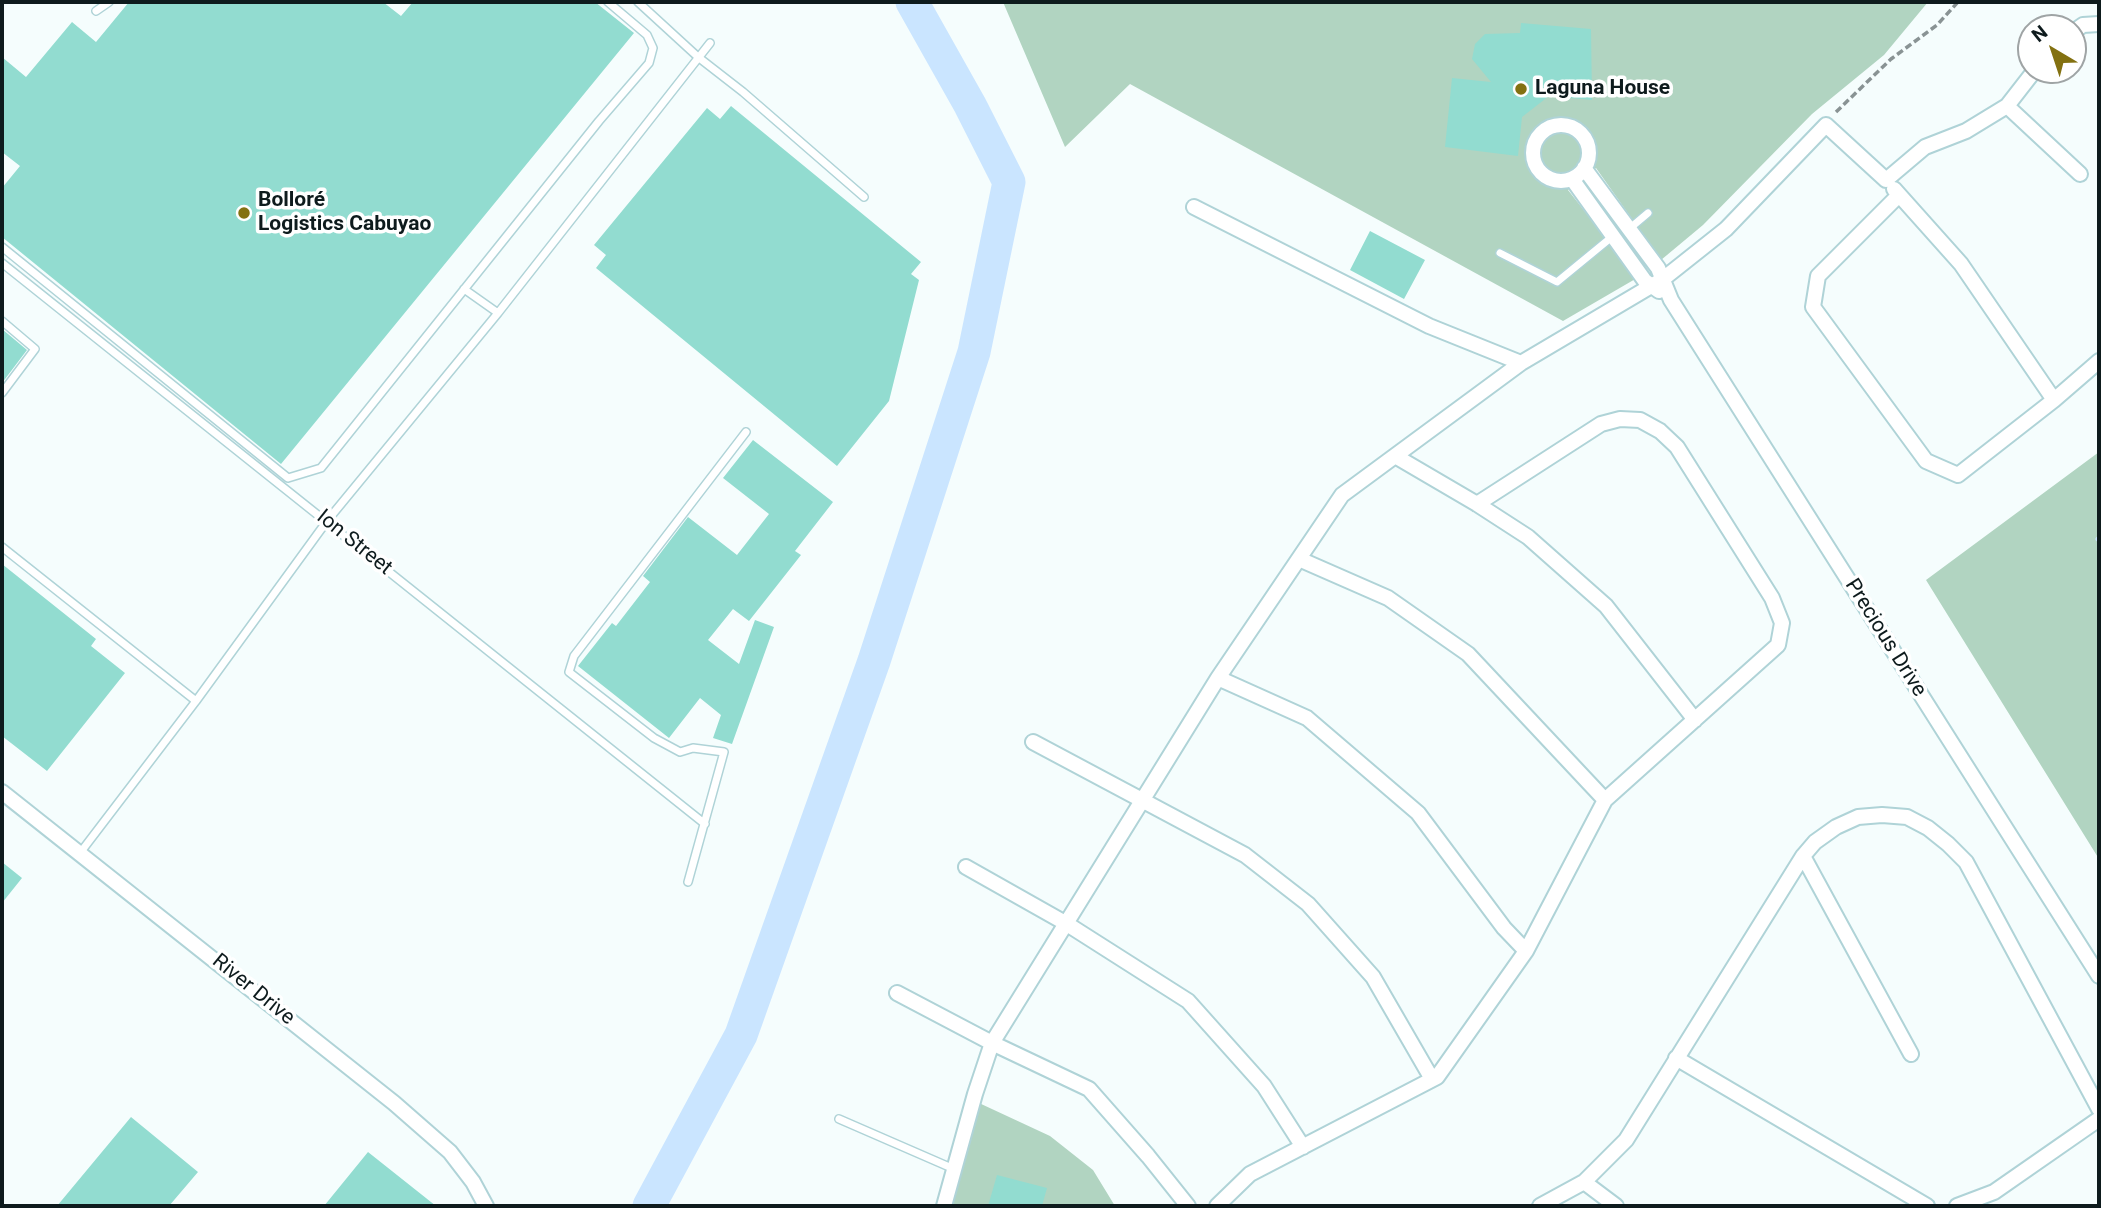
<!DOCTYPE html>
<meta charset="utf-8">
<style>
body{margin:0}
#map{position:relative;width:2101px;height:1208px;overflow:hidden;background:#f5fdfd;font-family:Roboto,sans-serif}
canvas{display:block}
.frame{position:absolute;inset:0;border:4px solid #0e1b1d;pointer-events:none}
.north{position:absolute;left:2017px;top:14px;width:70px;height:70px;box-sizing:border-box;background:#fff;border:2px solid #9fa4a5;border-radius:50%;rotate:321deg;font-size:19px;font-weight:700;line-height:28px;text-align:center;color:#0e1b1d}
.north::after{content:'';display:block;margin:auto;width:24px;height:32px;background:#837111;clip-path:polygon(50% 0,100% 100%,50% 72%,0 100%)}
</style>
<div id="map">
<canvas width="2101" height="1208"></canvas>
<div class="frame"></div>
<div class="north">N</div>
</div>
<script>
const g = document.querySelector('canvas').getContext('2d');
g.lineJoin = 'round';
function fill(path, color) { g.fillStyle = color; g.fill(path, 'evenodd'); }
const toPath = rows => new Path2D(rows.map(r => 'M' + r).join(''));
function trace(path, color, width, dash) { g.strokeStyle = color; g.lineWidth = width; g.lineCap = dash ? 'butt' : 'round'; g.setLineDash(dash || []); g.stroke(path); }
function write(font, color, halo, rows, align = 'center') {
  g.font = font + ' Roboto,sans-serif'; g.lineWidth = 7; g.setLineDash([]); g.textBaseline = 'middle'; g.strokeStyle = halo; g.fillStyle = color; for (const [text, x, y, turn = 0] of rows) {
    g.save(); g.translate(x, y); g.rotate((+turn || 0) * Math.PI / 180); g.textAlign = isNaN(turn) ? turn : align; if (halo) g.strokeText(text, 0, 0); g.fillText(text, 0, 0); g.restore();
  }
}
fill(toPath([
 [1003,2,1928,2,1884,55,1812,114,1703,225,1661,260,1596,168,1568,190,1637,278,1563,321,1130,84,1065,147],
 [2099,452,2099,859,1926,580],
 [979,1103,1050,1136,1093,1170,1115,1206,950,1206]
]), '#b1d4c1');
trace(toPath([
 [2098,539,2099,540]
]), '#cae5ff', 5);
trace(toPath([
 [649,1206,741,1035,874,661,974,352,1009,182,970,105,912,2]
]), '#cae5ff', 33);
fill(toPath([
 [129,2,383,2,401,16,413,2,595,2,634,33,281,464,2,237,2,188,20,166,2,152,2,57,26,77,72,22,96,42],
 [1521,23,1591,29,1592,100,1549,96,1522,117,1518,156,1445,147,1452,78,1491,82,1472,59,1475,44,1485,34,1520,33],
 [731,106,921,262,911,274,919,280,889,401,837,466,596,268,606,255,594,245,707,108,720,119],
 [1370,231,1425,260,1404,299,1350,270],
 [2,329,27,350,2,383],
 [753,440,833,502,795,551,801,555,749,621,733,609,708,640,739,664,755,620,774,627,732,744,713,738,721,715,700,698,669,738,578,666,612,623,616,626,650,582,643,576,688,517,737,555,769,514,723,478],
 [2,564,96,639,91,646,125,673,47,771,2,736],
 [2,862,22,878,2,903],
 [131,1117,198,1172,169,1206,57,1206],
 [368,1152,436,1206,324,1206],
 [997,1175,1047,1188,1042,1206,988,1206]
]), '#92dcd0');
const service = toPath([
 [638,2,698,57,743,92,864,197],
 [96,11,109,2],
 [1629,229,1648,213],
 [2,247,288,478,321,468,599,121,649,63,653,48,647,35,608,2],
 [1500,253,1557,282,1613,236],
 [2,263,705,824],
 [464,289,498,313],
 [2,321,35,349,2,393],
 [2,547,196,701],
 [80,853,196,701,327,521,498,313,710,43],
 [688,882,724,752,693,748,680,752,654,738,569,672,574,656,746,432],
 [839,1119,954,1169]
]);
const minor = toPath([
 [2073,32,2083,25,2099,24],
 [2007,106,2080,174],
 '1533 153a28 28 0 1 1 56 0a28 28 0 1 1-56 0Z',
 [1584,168,1658,268,1671,300,2099,976],
 [1572,179,1645,281,1659,291],
 [1894,189,1961,264,2054,400,2099,361],
 [1899,195,1818,276,1813,307,1926,461,1958,475,2054,400],
 [1194,207,1429,326,1521,363],
 [1395,456,1477,504,1528,537,1606,606,1695,720],
 [1299,559,1388,598,1468,654,1605,800,1778,645,1782,623,1772,598,1677,447,1660,431,1640,420,1620,419,1601,424,1477,504],
 [1218,678,1307,718,1418,813,1504,928,1526,951,1605,800],
 [1033,742,1245,855,1308,904,1373,977,1432,1079],
 [2,792,394,1103,450,1152,473,1182,486,1206],
 [1803,856,1911,1054],
 [966,867,1067,924,1188,1001,1264,1086,1303,1147],
 [897,993,992,1043,1089,1089,1148,1156,1188,1206],
 [1676,1058,1927,1206],
 [1584,1182,1616,1206],
 [944,1206,975,1094,992,1043,1218,678,1342,495,1521,363,1663,279,1726,229,1826,125,1886,180,1925,147,1966,131,2007,106,2035,70],
 [1217,1206,1250,1174,1437,1077,1526,951],
 [1540,1206,1584,1182,1626,1140,1803,856,1815,842,1836,827,1858,817,1882,815,1907,817,1928,828,1948,844,1966,862,2099,1109],
 [1957,1206,1994,1192,2099,1119]
]);
trace(service, '#afd3d7', 10);
trace(minor, '#afd3d7', 18);
trace(toPath([
 [1836,112,1891,59,1937,25,1958,2]
]), '#899394', 3.5, [7, 3.5]);
trace(service, '#fff', 7);
trace(minor, '#fff', 14);
for (const [x, y, r, color] of [
 [1521,89,7,"#837111"],
 [244,213,7,"#837111"]
]) { const dot = new Path2D(); dot.arc(x, y, r, 0, 2 * Math.PI); g.fillStyle = color; g.fill(dot); trace(dot, '#fff', 2.5); }
write('bold 21px', '#0e1b1d', '#fff', [
 ["Laguna House",1535,89],
 ["Bolloré",258,201],
 ["Logistics Cabuyao",258,225]
], 'left');
write('21px', '#0e1b1d', '#fff', [
 ["Ion Street",354,543,39],
 ["Precious Drive",1885,638,58],
 ["River Drive",253,990,39]
]);
</script>
